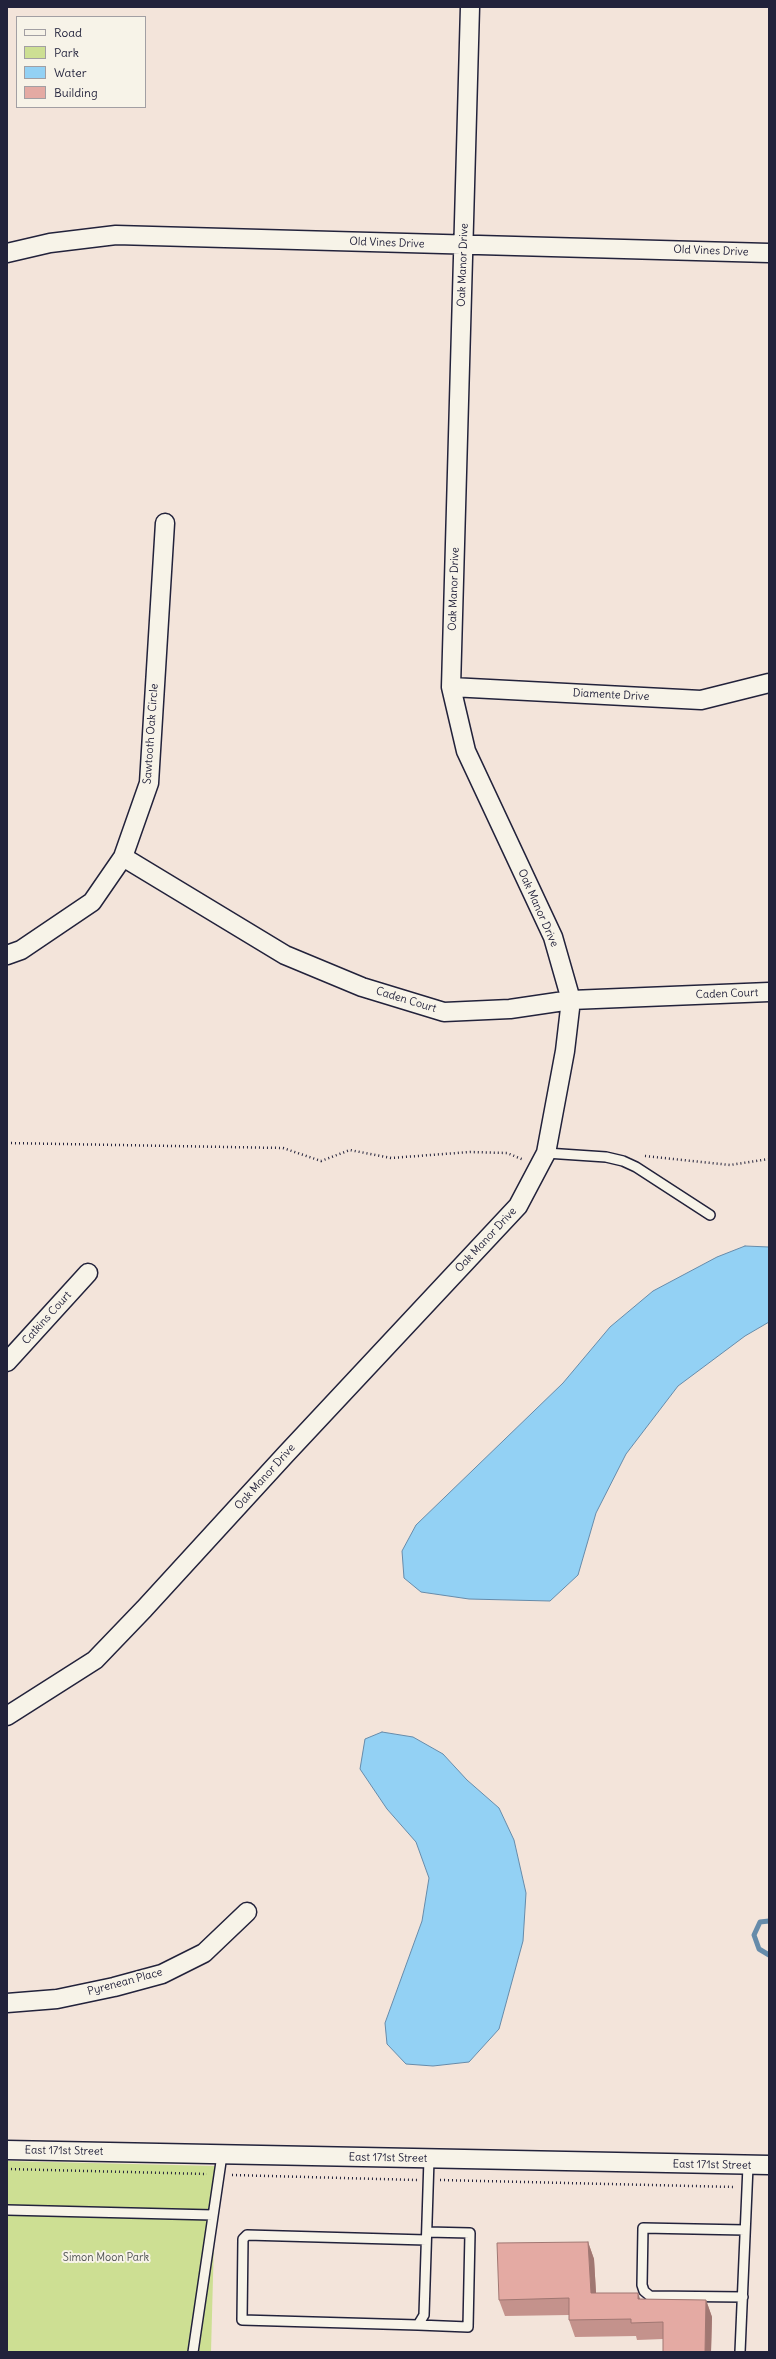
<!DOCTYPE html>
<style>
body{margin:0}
#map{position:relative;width:776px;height:2359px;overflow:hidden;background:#f3e4da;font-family:Delius,sans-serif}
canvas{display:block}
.frame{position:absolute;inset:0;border:8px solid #22223b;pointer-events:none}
.legend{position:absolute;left:16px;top:16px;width:130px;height:92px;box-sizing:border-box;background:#f7f3e8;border:1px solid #a29fa3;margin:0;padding:5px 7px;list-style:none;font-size:12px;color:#22223b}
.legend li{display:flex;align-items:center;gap:8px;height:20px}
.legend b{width:20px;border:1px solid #a29fa3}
</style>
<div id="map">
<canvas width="776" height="2359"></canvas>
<div class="frame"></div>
<ul class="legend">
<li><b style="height:5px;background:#f7f3e8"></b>Road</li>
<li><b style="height:11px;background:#cddf93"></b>Park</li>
<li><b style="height:11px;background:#93d1f4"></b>Water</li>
<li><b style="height:11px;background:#e4aaa3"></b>Building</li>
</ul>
</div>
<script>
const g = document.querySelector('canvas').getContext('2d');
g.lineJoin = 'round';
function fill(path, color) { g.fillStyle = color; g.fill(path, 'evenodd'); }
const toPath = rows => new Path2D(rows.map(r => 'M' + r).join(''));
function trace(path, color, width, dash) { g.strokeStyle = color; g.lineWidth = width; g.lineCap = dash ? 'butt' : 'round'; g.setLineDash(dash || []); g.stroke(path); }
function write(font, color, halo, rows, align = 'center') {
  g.font = font + ' Delius,sans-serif'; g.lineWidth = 4; g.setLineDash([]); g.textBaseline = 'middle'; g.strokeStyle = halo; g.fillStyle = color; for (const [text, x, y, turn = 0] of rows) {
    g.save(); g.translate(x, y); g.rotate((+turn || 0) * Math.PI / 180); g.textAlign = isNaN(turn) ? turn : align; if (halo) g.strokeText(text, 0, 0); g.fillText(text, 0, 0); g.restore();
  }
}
fill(toPath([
 [7,2161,216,2166,211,2352,7,2352]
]), '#cddf93');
const water = toPath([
 [745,1246,769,1247,769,1322,745,1336,678,1386,626,1454,596,1513,578,1575,550,1601,469,1599,421,1592,404,1578,402,1551,416,1525,563,1383,610,1327,653,1291,717,1257,745,1246],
 [382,1732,413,1737,443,1754,467,1780,499,1808,514,1840,526,1893,523,1941,499,2029,469,2062,433,2066,406,2064,387,2044,385,2023,422,1921,429,1878,416,1842,387,1809,360,1769,365,1739,382,1732]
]);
fill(water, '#93d1f4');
trace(water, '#668baa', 1);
trace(toPath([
 [769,1921,760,1922,754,1935,759,1949,769,1955]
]), '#668baa', 5);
const service = toPath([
 [546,1153,606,1157,623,1161,636,1167,710,1215],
 [7,2210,213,2215],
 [426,2240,247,2235,243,2239,242,2320,418,2325,424,2315,429,2159],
 [743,2297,650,2296,644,2291,642,2285,643,2228,745,2230],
 [418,2325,468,2327,470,2233,427,2232],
 [193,2352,222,2155],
 [740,2352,748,2166]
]);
const minor = toPath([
 [7,253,50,243,116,235,769,253],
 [451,687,701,700,769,683],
 [123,857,285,955,362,987,444,1012,510,1009,571,1000,769,992],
 [7,955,21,950,92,902,123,857,149,783,165,523],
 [7,1362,88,1273],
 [7,1716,95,1660,144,1609,286,1454,518,1206,546,1153,565,1051,571,1000,553,937,466,751,451,687,470,7],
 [7,2003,57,1999,114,1987,162,1974,204,1953,247,1912],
 [7,2150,769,2165]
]);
trace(service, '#22223b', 12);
trace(minor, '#22223b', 21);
trace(toPath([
 [7,1143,283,1148,321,1161,350,1150,391,1158,470,1152,507,1153,524,1160],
 [645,1156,730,1165,769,1159],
 [7,2169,207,2174],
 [232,2175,417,2180],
 [440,2180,735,2187]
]), '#22223b', 2.5, [1, 3]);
trace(service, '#f7f3e8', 9);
trace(minor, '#f7f3e8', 18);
fill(toPath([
 [588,2242,594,2259,596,2293,640,2299,706,2300,712,2317,711,2352,663,2352,663,2339,637,2340,636,2336,575,2337,569,2320,569,2315,505,2316,499,2300]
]), '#c4928c');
fill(toPath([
 [588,2242,594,2259,597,2309,591,2293],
 [638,2293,644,2310,638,2299],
 [706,2300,712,2317,711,2352,705,2352]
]), '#a07772');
const building = toPath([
 [588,2242,591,2293,638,2293,638,2299,706,2300,705,2352,663,2352,663,2322,631,2323,631,2319,569,2320,569,2298,499,2300,497,2243,588,2242]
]);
fill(building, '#e4aaa3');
trace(building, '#a07772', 1);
write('11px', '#22223b', '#f7f3e8', [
 ["Old Vines Drive",387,243,2],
 ["Old Vines Drive",711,251,2],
 ["Oak Manor Drive",463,265,-88],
 ["Oak Manor Drive",454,589,-88],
 ["Diamente Drive",611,695,3],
 ["Sawtooth Oak Circle",151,734,-86],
 ["Oak Manor Drive",538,908,66],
 ["Caden Court",727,994,-2],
 ["Caden Court",406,1000,17],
 ["Oak Manor Drive",486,1240,-47],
 ["Catkins Court",47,1318,-48],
 ["Oak Manor Drive",265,1477,-48],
 ["Pyrenean Place",125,1982,-15],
 ["East 171st Street",64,2151,1],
 ["East 171st Street",388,2158,1],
 ["East 171st Street",712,2165,1]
]);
write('11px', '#4d5151', '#f7f3e8', [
 ["Simon Moon Park",106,2258]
]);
</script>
